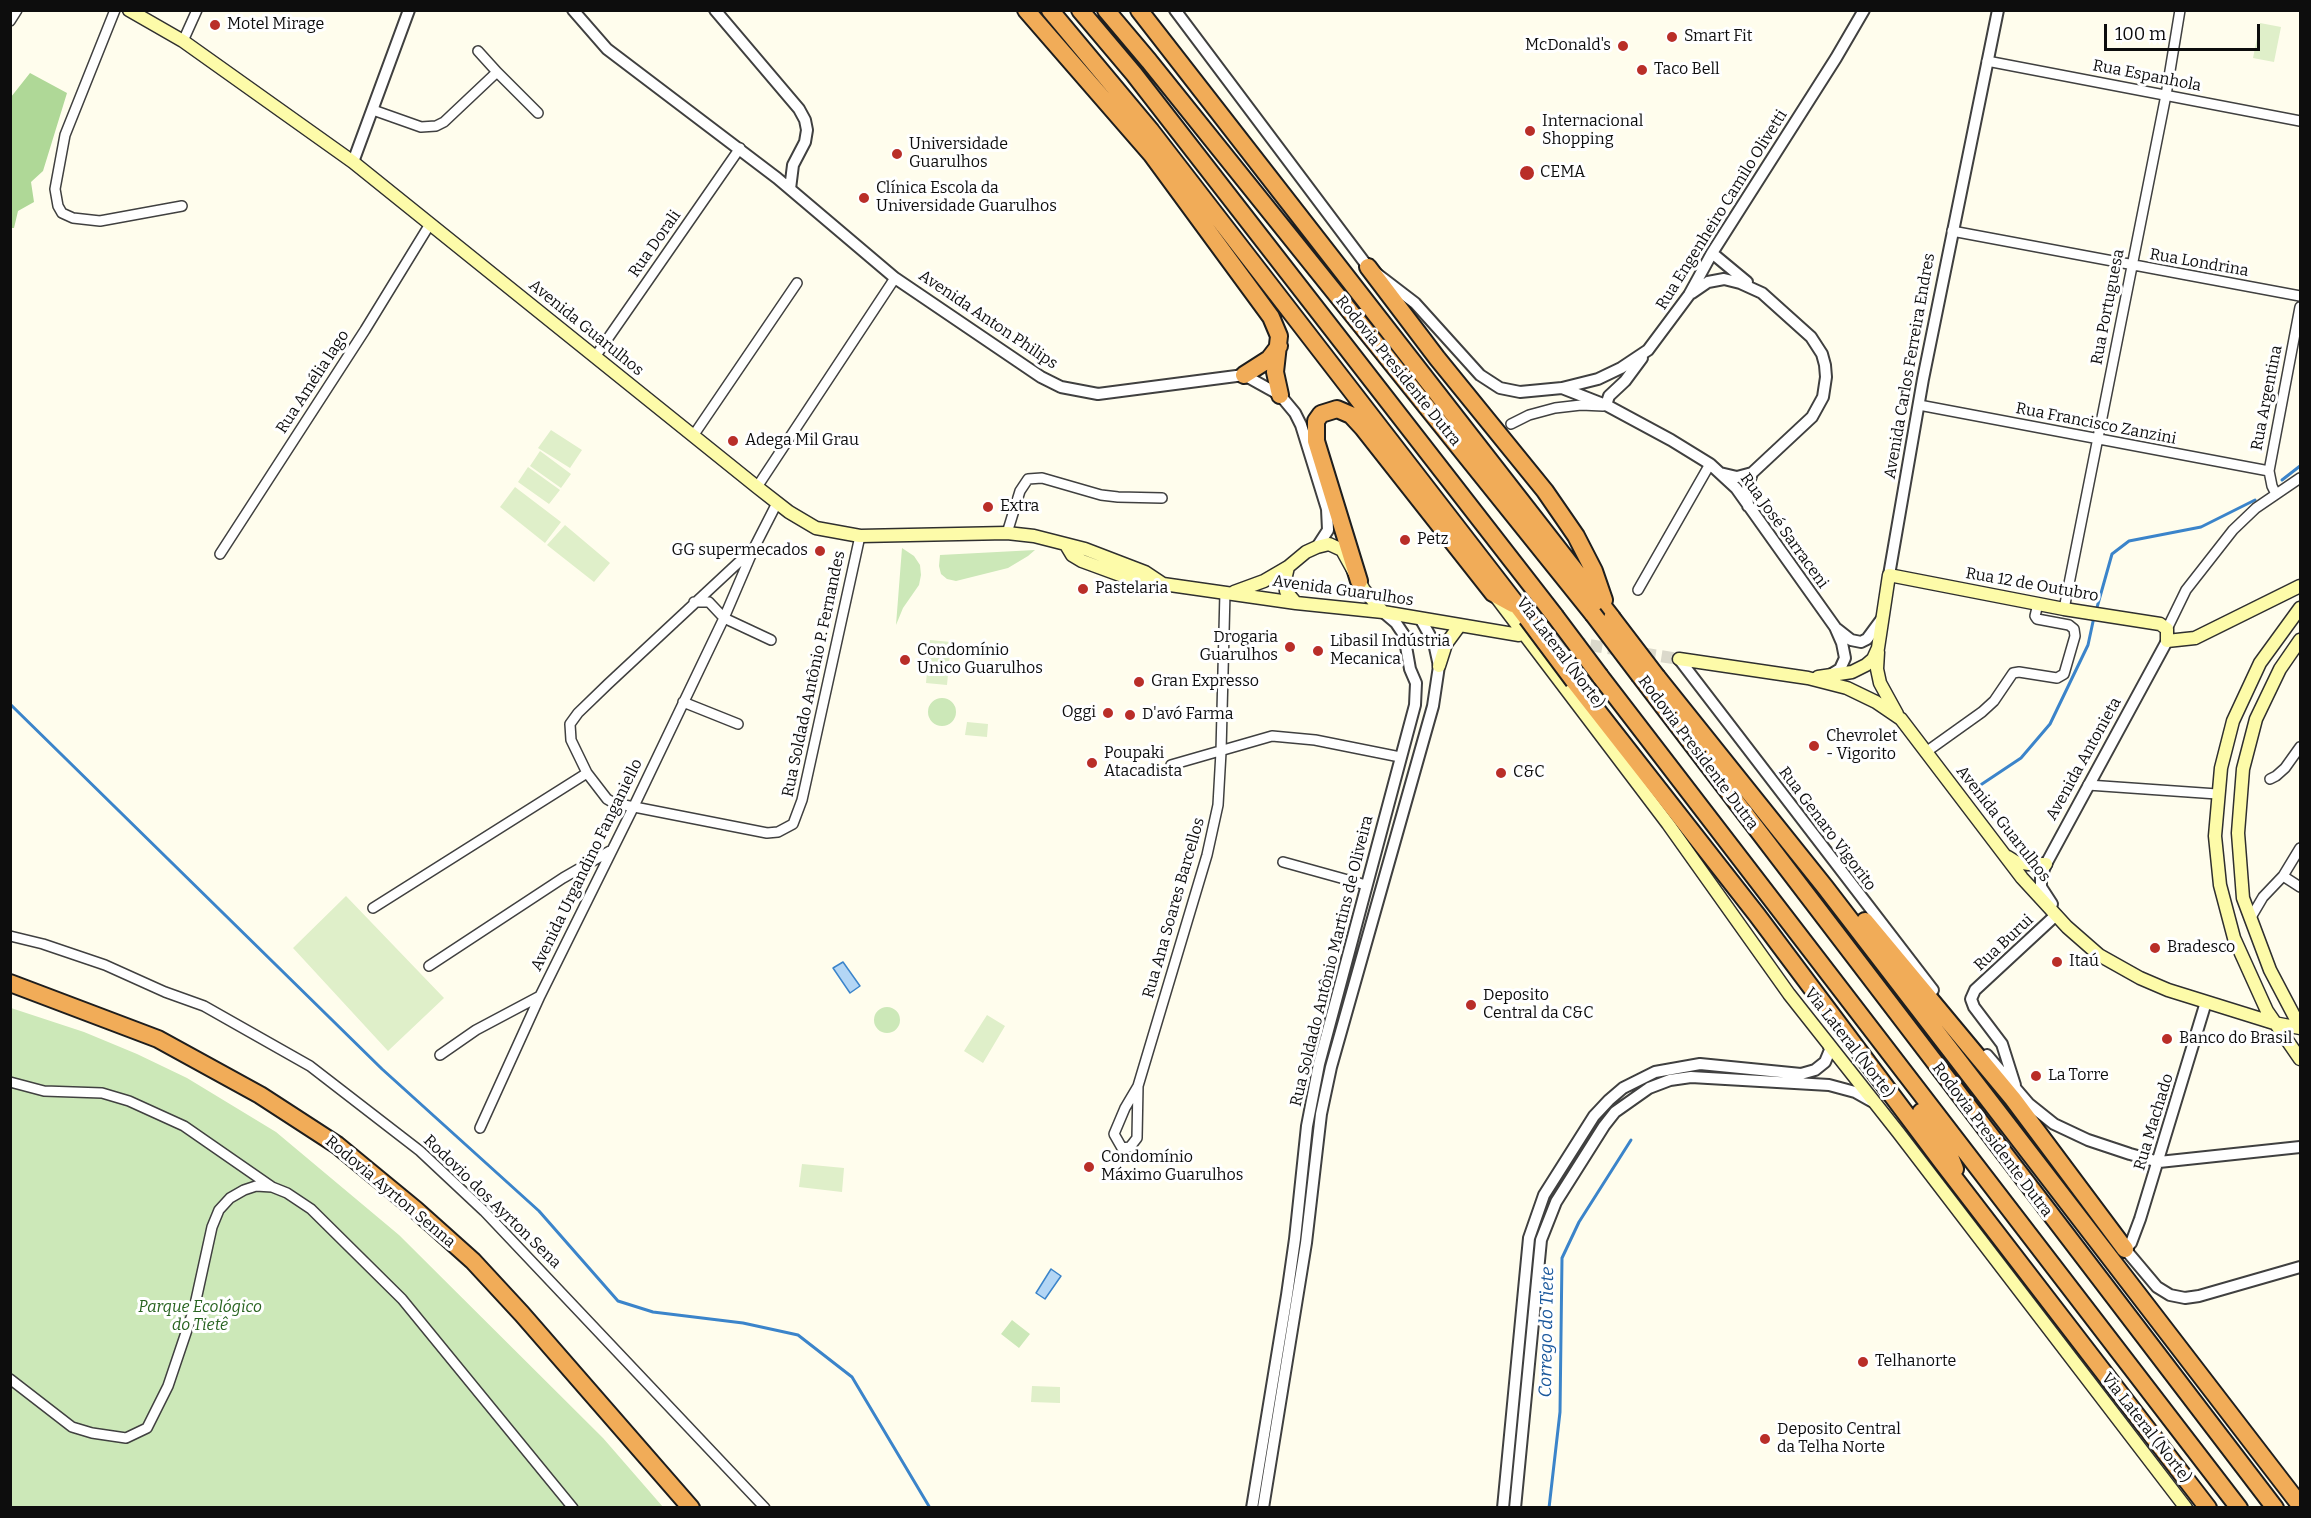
<!DOCTYPE html>
<meta charset="utf-8">
<style>
body{margin:0}
#map{position:relative;width:2311px;height:1518px;overflow:hidden;background:#fffded;font-family:Bitter,serif}
canvas{display:block}
.frame{position:absolute;inset:0;border:12px solid #0d0d0d;pointer-events:none}
.scale{position:absolute;left:2104px;top:24px;width:156px;height:27px;box-sizing:border-box;border:3px solid #0d0d0d;border-top:0;padding-left:8px;font-size:18px;line-height:21px;white-space:nowrap;color:#0d0d0d;-webkit-text-stroke:4px #fff;paint-order:stroke}
</style>
<div id="map">
<canvas width="2311" height="1518"></canvas>
<div class="frame"></div>
<div class="scale">100 m</div>
</div>
<script>
const g = document.querySelector('canvas').getContext('2d');
g.lineJoin = 'round';
function fill(path, color) { g.fillStyle = color; g.fill(path, 'evenodd'); }
const toPath = rows => new Path2D(rows.map(r => 'M' + r).join(''));
function trace(path, color, width, dash) { g.strokeStyle = color; g.lineWidth = width; g.lineCap = dash ? 'butt' : 'round'; g.setLineDash(dash || []); g.stroke(path); }
function write(font, color, halo, rows, align = 'center') {
  g.font = font + ' Bitter,serif'; g.lineWidth = 6; g.setLineDash([]); g.textBaseline = 'middle'; g.strokeStyle = halo; g.fillStyle = color; for (const [text, x, y, turn = 0] of rows) {
    g.save(); g.translate(x, y); g.rotate((+turn || 0) * Math.PI / 180); g.textAlign = isNaN(turn) ? turn : align; if (halo) g.strokeText(text, 0, 0); g.fillText(text, 0, 0); g.restore();
  }
}
fill(toPath([
 [902,548,914,556,920,565,921,575,919,585,903,608,896,625],
 [1035,550,1028,556,1008,568,956,581,947,579,941,574,939,566,940,555],
 '928 712a14 14 0 1 1 28 0a14 14 0 1 1-28 0Z',
 '874 1020a13 13 0 1 1 26 0a13 13 0 1 1-26 0Z',
 [11,1008,84,1032,137,1054,187,1078,276,1132,399,1235,603,1438,663,1507,11,1508],
 [1012,1320,1030,1334,1019,1348,1001,1334]
]), '#cce8b8');
fill(toPath([
 [30,73,67,93,43,171,31,182,34,202,18,211,14,228,11,228,11,97]
]), '#afd897');
fill(toPath([
 [2260,23,2281,27,2274,62,2253,58],
 [551,430,582,450,570,468,538,448],
 [540,451,571,474,561,488,530,466],
 [528,467,560,490,549,504,518,482],
 [515,487,561,522,545,543,500,507],
 [565,525,610,563,594,582,547,545],
 [930,640,951,642,947,685,926,683],
 [967,722,988,724,987,737,965,735],
 [346,896,444,998,388,1051,293,948],
 [987,1015,1005,1026,983,1063,964,1051],
 [802,1164,844,1168,842,1192,799,1187],
 [1032,1386,1060,1387,1060,1403,1031,1402]
]), '#dfefc9');
const water = toPath([
 [843,962,860,986,850,993,833,968,843,962],
 [1051,1269,1061,1276,1045,1299,1036,1293,1051,1269]
]);
fill(water, '#b3d6f5');
trace(water, '#3b84ca', 1.5);
trace(toPath([
 [2282,480,2300,466],
 [2096,611,2112,554,2129,541,2201,527,2255,500],
 [10,704,382,1069,539,1211,618,1301,653,1312,743,1323,798,1335,852,1377,930,1508],
 [1973,790,2021,758,2050,724,2088,645,2094,617],
 [1549,1508,1560,1412,1562,1258,1579,1222,1631,1140]
]), '#3b84ca', 3);
trace(toPath([
 [1537,637,1679,659]
]), '#dbd9cb', 12, [12, 6]);
const minor = toPath([
 [115,10,65,135,55,189,58,206,62,213,73,218,100,221,182,206],
 [10,21,17,10],
 [183,41,197,10],
 [478,51,497,72],
 [1987,61,2300,121],
 [373,110,421,127,436,126,444,122,497,72,538,113],
 [1952,231,2300,296],
 [595,357,740,148],
 [1919,405,2269,471],
 [1511,424,1529,415,1555,408,1581,405,1603,406],
 [693,436,797,283],
 [757,487,895,278],
 [2276,494,2272,486,2269,471,2300,307],
 [1007,533,1020,491,1028,479,1042,478,1101,495,1118,497,1162,498],
 [754,548,608,684,578,713,570,724,571,740,587,773,607,799,614,803,767,833,778,832,793,824,802,800,860,536],
 [220,554,365,330,430,224],
 [1638,590,1710,464],
 [694,602,709,602,724,618,771,640],
 [2064,609,2166,95,2180,10],
 [2167,629,2186,590,2233,530,2256,508,2300,478],
 [683,702,738,724],
 [1926,752,1982,712,1994,701,2013,673,2019,672,2057,678,2064,674,2075,636,2074,629,2069,625,2037,619,2035,616,2038,604],
 [1171,765,1272,736,1315,740,1400,757],
 [2270,779,2276,776,2285,768,2300,747],
 [2088,785,2217,794],
 [1283,862,1366,885],
 [2283,876,2300,887],
 [373,908,587,773],
 [2250,919,2263,897,2283,876,2300,848],
 [10,936,43,944,105,965,165,992,204,1006,310,1066,420,1151,484,1211,765,1508],
 [429,966,563,878,610,851],
 [440,1055,476,1030,540,996],
 [10,1082,44,1091,102,1093,129,1101,184,1126,272,1187],
 [1138,1086,1137,1138,1130,1147,1122,1148,1114,1134,1125,1108,1138,1086,1207,855,1218,805,1221,752,1225,592],
 [480,1128,540,996,634,806,724,618,754,548,777,503],
 [10,1379,72,1427,92,1433,126,1438,147,1428,168,1386,194,1309,212,1227,219,1210,230,1198,244,1190,256,1186,272,1187,287,1193,311,1209,402,1299,573,1508]
]);
const tertiary = toPath([
 [573,10,607,49,777,178,895,278,1041,377,1061,387,1098,394,1244,375,1280,395,1295,413,1301,425,1327,509,1328,530,1317,547],
 [715,10,799,109,805,120,807,130,805,142,793,165,790,189],
 [1175,10,1368,267,1415,303,1480,375,1500,388,1520,392,1562,388,1598,379,1621,368,1648,350,1689,295,1712,253,1836,58,1864,10],
 [353,162,409,10],
 [1712,253,1747,282],
 [1692,293,1708,282,1724,279,1740,283,1762,293,1811,337,1822,354,1825,365,1826,377,1823,397,1812,417,1752,473,1737,477,1720,473],
 [1562,388,1608,406,1671,440,1710,464,1736,488,1835,627,1842,643,1845,658,1840,669,1830,675],
 [1608,406,1607,402,1609,396,1625,381,1642,358],
 [1748,506,1747,489,1752,473],
 [1889,575,1923,379,1998,10],
 [1837,629,1851,640,1861,642,1867,639,1881,620],
 [1679,659,1933,990],
 [2052,904,2041,887,2041,877,2046,864,2167,641],
 [2206,1002,2140,1219,2131,1243,2125,1249,2157,1287,2170,1295,2185,1298,2199,1296,2300,1267],
 [1987,1055,2029,1104,2054,1124,2088,1140,2130,1154,2159,1162,2300,1147],
 [2015,1085,2002,1044,1974,1007,1971,999,1975,990,2056,915],
 [1252,1508,1287,1295,1295,1239,1307,1126,1319,1064,1415,705,1416,683,1410,669,1404,635,1396,623,1383,612],
 [1263,1508,1306,1243,1321,1114,1331,1067,1433,706,1439,666,1434,643,1420,618],
 [1503,1508,1529,1238,1544,1195,1594,1116,1609,1100,1623,1088,1655,1072,1700,1064,1801,1074,1815,1070,1825,1062,1830,1050,1828,1043],
 [1515,1508,1541,1240,1556,1202,1604,1126,1615,1112,1649,1088,1670,1080,1691,1077,1829,1085,1855,1092,1871,1101]
]);
const secondary = toPath([
 [129,10,183,41,353,162,757,487,789,512,816,528,860,536,1007,533,1034,536,1085,549,1145,572,1163,584],
 [1066,545,1072,555,1082,561,1142,583,1163,584,1296,603,1383,612,1519,635],
 [1288,567,1285,580,1286,591,1296,603],
 [1234,592,1264,581,1288,567,1306,552,1317,547,1329,544,1342,550,1364,590,1383,612],
 [1496,597,1668,824,1789,994,1898,1132,2186,1508],
 [2300,608,2260,663,2233,721,2221,768,2215,836,2220,885,2234,938,2267,1011,2300,1059],
 [2300,640,2280,669,2256,719,2243,769,2238,833,2243,898,2270,970,2300,1027],
 [1878,652,1877,669,1880,683,1897,714],
 [1679,659,1808,678,1847,688,1876,702,1901,719,2022,878,2067,927,2099,955,2140,978,2168,990,2274,1023,2300,1028],
 [1439,666,1446,644,1460,625],
 [1818,677,1852,672,1866,665,1873,659,1878,648,1889,575,2064,609,2160,624,2167,629,2167,641,2195,638,2300,586],
 [2008,857,2016,862,2029,864,2046,864]
]);
const motorway = toPath([
 [1026,10,1152,155,1271,317,1279,336,1275,372,1280,395],
 [1050,10,1151,131,1527,618],
 [1080,10,1134,74,1555,616],
 [1106,10,1149,61,1593,614],
 [1139,10,1612,618],
 [1368,267,1437,358,1545,491,1576,536,1594,571,1604,600],
 [1244,375,1269,359,1279,346],
 [1359,581,1316,441,1316,421,1321,414,1337,409,1351,415,1363,428,1493,593,1513,604],
 [1600,676,2239,1508],
 [1640,676,2275,1508],
 [1657,677,1825,887,2300,1505],
 [1574,681,1757,915,1942,1162,2208,1508],
 [1865,921,2013,1099,2125,1249],
 [10,983,158,1039,260,1095,337,1145,416,1210,473,1261,522,1314,691,1508],
 [1921,1112,1947,1149,1955,1169]
]);
trace(minor, '#404040', 12);
trace(tertiary, '#404040', 14);
trace(secondary, '#2f2f2f', 15);
trace(motorway, '#1e1e1e', 20);
trace(minor, '#fff', 9);
trace(tertiary, '#fff', 10);
trace(secondary, '#fdfba9', 12);
trace(motorway, '#f1ac58', 16);
const motorwayBridge = toPath([
 [1593,614,1640,676],
 [1555,616,1600,676],
 [1527,618,1574,681],
 [1612,618,1657,677]
]);
trace(motorwayBridge, '#1e1e1e', 20, []);
trace(motorwayBridge, '#f1ac58', 16);
for (const [x, y, r, color] of [
 [215,25,6,"#b92e28"],
 [1672,37,6,"#b92e28"],
 [1623,46,6,"#b92e28"],
 [1642,70,6,"#b92e28"],
 [1530,131,6,"#b92e28"],
 [897,154,6,"#b92e28"],
 [1527,173,8,"#b92e28"],
 [864,198,6,"#b92e28"],
 [733,441,6,"#b92e28"],
 [988,507,6,"#b92e28"],
 [1405,540,6,"#b92e28"],
 [820,551,6,"#b92e28"],
 [1083,589,6,"#b92e28"],
 [1290,647,6,"#b92e28"],
 [1318,651,6,"#b92e28"],
 [905,660,6,"#b92e28"],
 [1139,682,6,"#b92e28"],
 [1108,713,6,"#b92e28"],
 [1130,715,6,"#b92e28"],
 [1814,746,6,"#b92e28"],
 [1092,763,6,"#b92e28"],
 [1501,773,6,"#b92e28"],
 [2155,948,6,"#b92e28"],
 [2057,962,6,"#b92e28"],
 [1471,1005,6,"#b92e28"],
 [2167,1039,6,"#b92e28"],
 [2036,1076,6,"#b92e28"],
 [1089,1167,6,"#b92e28"],
 [1863,1362,6,"#b92e28"],
 [1765,1439,6,"#b92e28"]
]) { const dot = new Path2D(); dot.arc(x, y, r, 0, 2 * Math.PI); g.fillStyle = color; g.fill(dot); trace(dot, '#fff', 2); }
write('16px', '#0d0d0d', '#fff', [
 ["Motel Mirage",227,25],
 ["Smart Fit",1684,37],
 ["McDonald's",1611,46,"right"],
 ["Taco Bell",1654,70],
 ["Internacional",1542,122],
 ["Shopping",1542,140],
 ["Universidade",909,145],
 ["Guarulhos",909,163],
 ["CEMA",1540,173],
 ["Clínica Escola da",876,189],
 ["Universidade Guarulhos",876,207],
 ["Adega Mil Grau",745,441],
 ["Extra",1000,507],
 ["Petz",1417,540],
 ["GG supermecados",808,551,"right"],
 ["Pastelaria",1095,589],
 ["Drogaria",1278,638,"right"],
 ["Guarulhos",1278,656,"right"],
 ["Libasil Indústria",1330,642],
 ["Mecanica",1330,660],
 ["Condomínio",917,651],
 ["Unico Guarulhos",917,669],
 ["Gran Expresso",1151,682],
 ["Oggi",1096,713,"right"],
 ["D'avó Farma",1142,715],
 ["Chevrolet",1826,737],
 ["- Vigorito",1826,755],
 ["Poupaki",1104,754],
 ["Atacadista",1104,772],
 ["C&C",1513,773],
 ["Bradesco",2167,948],
 ["Itaú",2069,962],
 ["Deposito",1483,996],
 ["Central da C&C",1483,1014],
 ["Banco do Brasil",2179,1039],
 ["La Torre",2048,1076],
 ["Condomínio",1101,1158],
 ["Máximo Guarulhos",1101,1176],
 ["Telhanorte",1875,1362],
 ["Deposito Central",1777,1430],
 ["da Telha Norte",1777,1448]
], 'left');
write('16px', '#0d0d0d', '#fff', [
 ["Rua Espanhola",2147,76,11],
 ["Rua Engenheiro Camilo Olivetti",1722,210,-58],
 ["Rua Dorali",655,244,-55],
 ["Rua Londrina",2199,263,10],
 ["Rua Portuguesa",2108,307,-79],
 ["Avenida Anton Philips",988,320,34],
 ["Avenida Guarulhos",586,328,39],
 ["Avenida Carlos Ferreira Endres",1910,366,-80],
 ["Rodovia Presidente Dutra",1398,371,51],
 ["Rua Amélia lago",313,382,-57],
 ["Rua Argentina",2267,398,-79],
 ["Rua Francisco Zanzini",2096,424,11],
 ["Rua José Sarraceni",1784,531,54],
 ["Rua 12 de Outubro",2032,585,10],
 ["Avenida Guarulhos",1343,591,8],
 ["Via Lateral (Norte)",1560,653,53],
 ["Rua Soldado Antônio P. Fernandes",814,674,-78],
 ["Rodovia Presidente Dutra",1698,753,53],
 ["Avenida Antonieta",2084,759,-61],
 ["Avenida Guarulhos",2003,824,52],
 ["Rua Genaro Vigorito",1827,829,53],
 ["Avenida Urgandino Fanganiello",587,865,-64],
 ["Rua Ana Soares Barcellos",1174,908,-74],
 ["Rua Burui",2004,943,-43],
 ["Rua Soldado Antônio Martins de Oliveira",1332,961,-76],
 ["Via Lateral (Norte)",1849,1043,52],
 ["Rua Machado",2154,1122,-73],
 ["Rodovia Presidente Dutra",1992,1140,53],
 ["Rodovia Ayrton Senna",390,1192,40],
 ["Rodovio dos Ayrton Sena",492,1202,44],
 ["Via Lateral (Norte)",2146,1428,52]
]);
write('italic 16px', '#27631f', '#fff', [
 ["Parque Ecológico",200,1308],
 ["do Tietê",200,1326]
]);
write('italic 18px', '#19579b', '#fff', [
 ["Corrego do Tiete",1547,1332,-89]
]);
</script>
